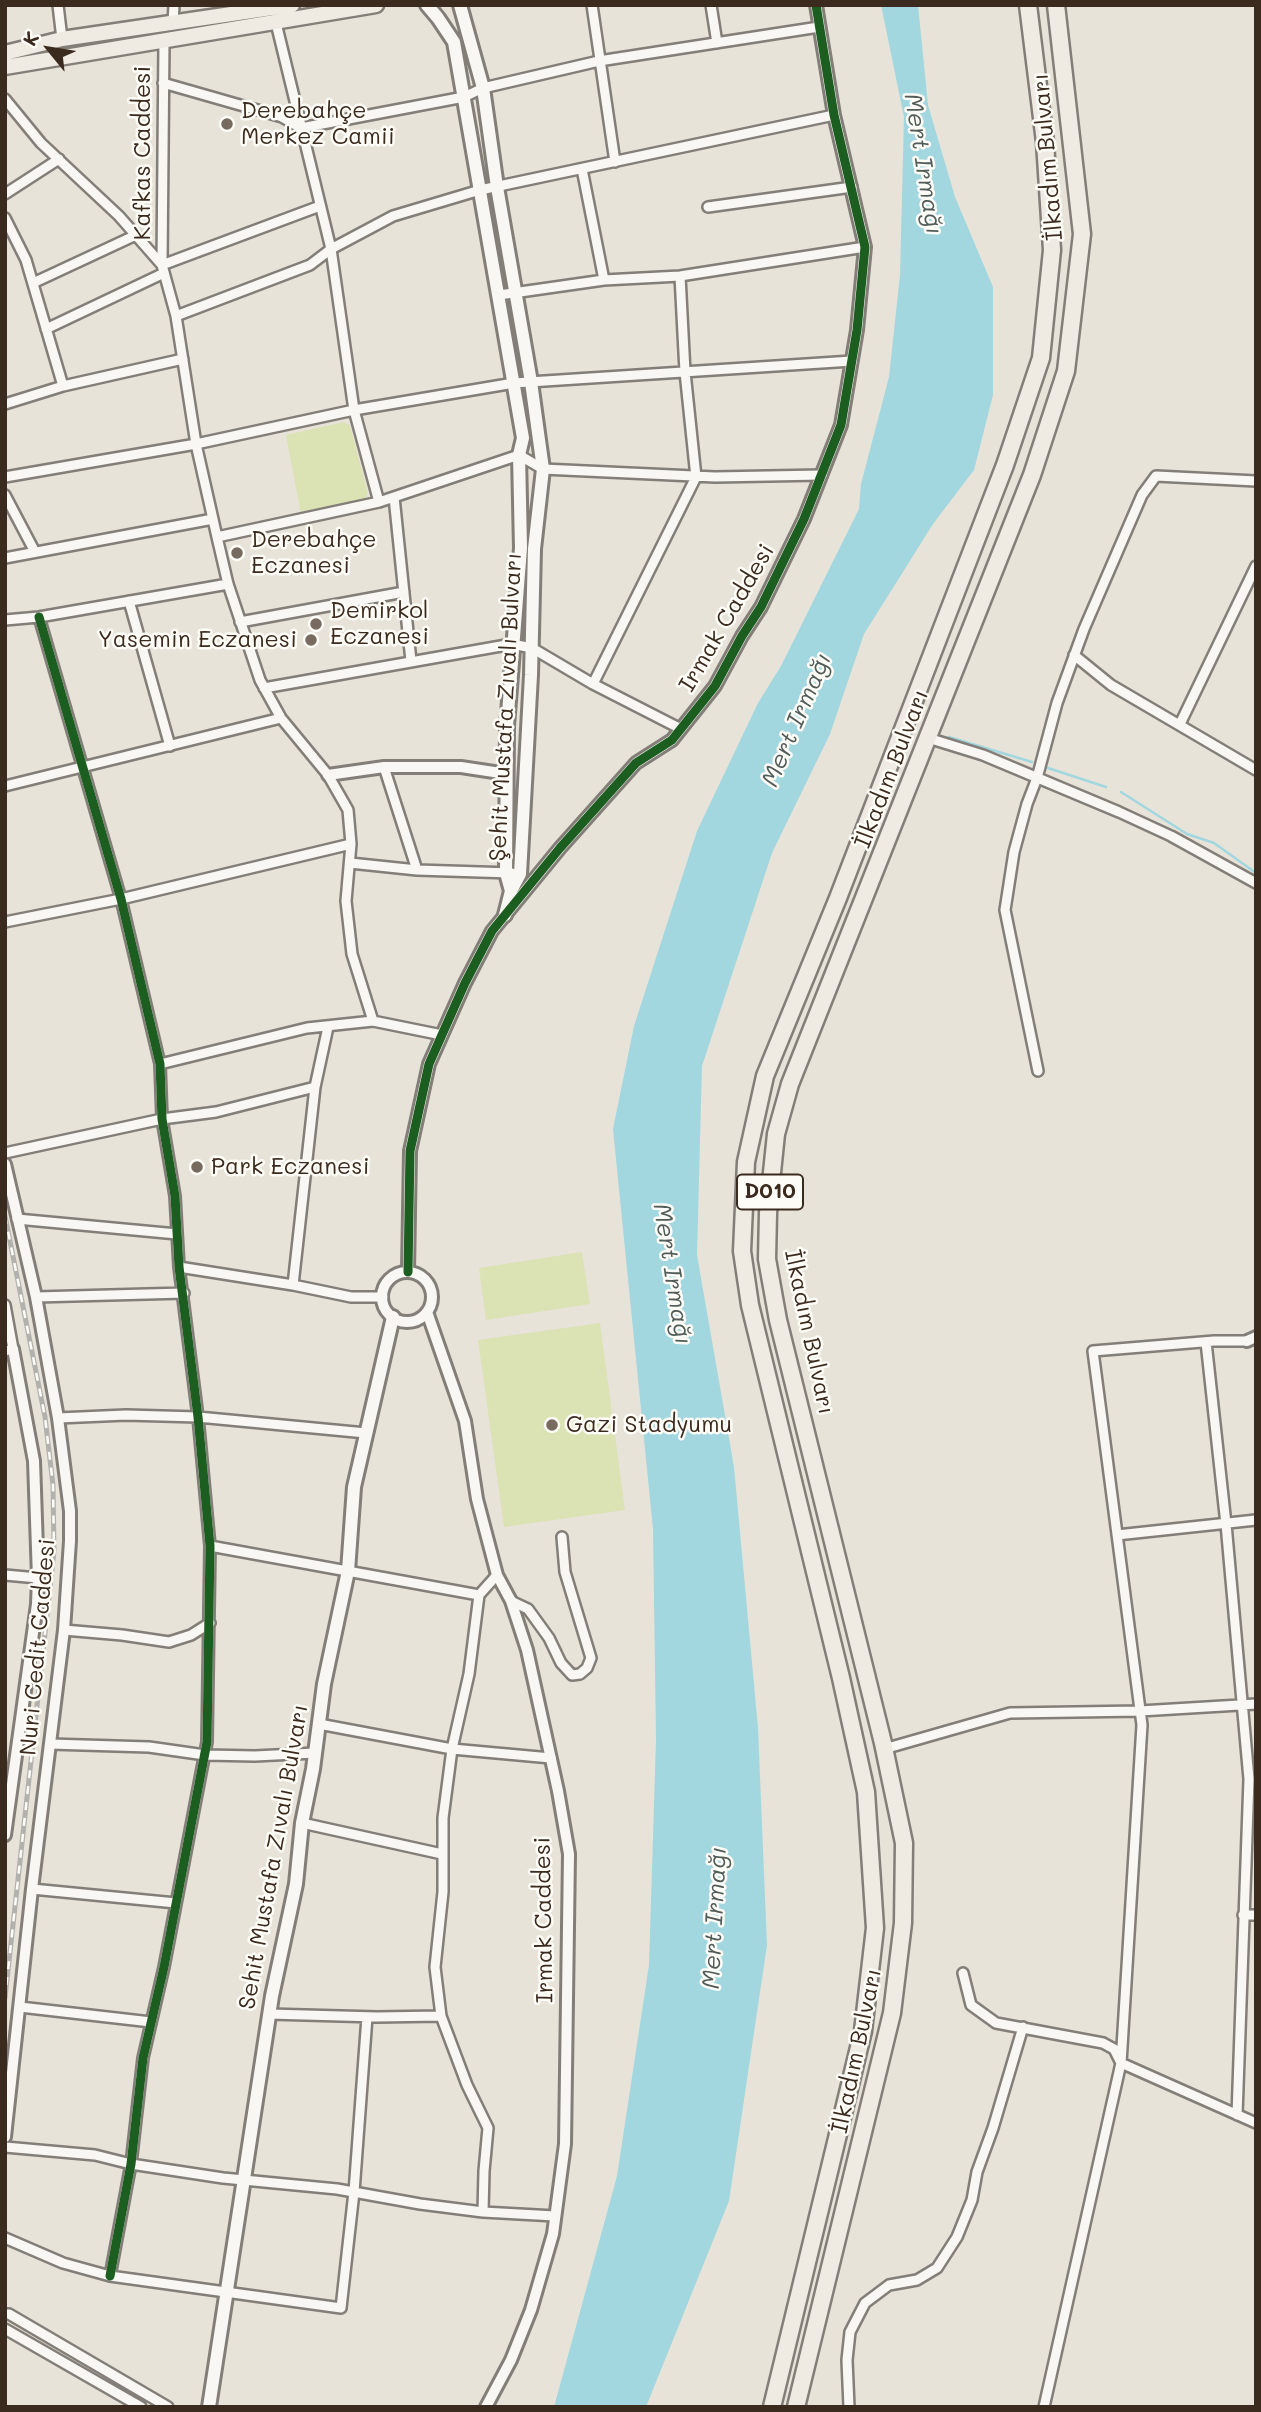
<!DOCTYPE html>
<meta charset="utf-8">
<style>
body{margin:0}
#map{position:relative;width:1261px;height:2412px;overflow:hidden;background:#e7e3d9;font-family:Mali,sans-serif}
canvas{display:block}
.frame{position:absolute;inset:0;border:7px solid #3b2a1e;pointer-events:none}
.north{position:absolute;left:14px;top:14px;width:70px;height:70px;-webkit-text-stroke:5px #fdfcf7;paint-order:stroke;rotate:300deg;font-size:19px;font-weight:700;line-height:28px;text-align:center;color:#3b2a1e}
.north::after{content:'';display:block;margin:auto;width:24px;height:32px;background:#3b2a1e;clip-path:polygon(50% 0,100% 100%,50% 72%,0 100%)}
</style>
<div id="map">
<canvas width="1261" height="2412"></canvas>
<div class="frame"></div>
<div class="north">K</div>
</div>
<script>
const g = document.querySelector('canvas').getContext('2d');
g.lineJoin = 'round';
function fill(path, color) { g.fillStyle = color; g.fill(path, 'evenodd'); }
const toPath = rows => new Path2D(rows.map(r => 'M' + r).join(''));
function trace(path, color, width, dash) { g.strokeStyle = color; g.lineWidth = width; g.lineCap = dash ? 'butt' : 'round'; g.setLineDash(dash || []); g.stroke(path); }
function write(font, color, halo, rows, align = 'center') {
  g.font = font + ' Mali,sans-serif'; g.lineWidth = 5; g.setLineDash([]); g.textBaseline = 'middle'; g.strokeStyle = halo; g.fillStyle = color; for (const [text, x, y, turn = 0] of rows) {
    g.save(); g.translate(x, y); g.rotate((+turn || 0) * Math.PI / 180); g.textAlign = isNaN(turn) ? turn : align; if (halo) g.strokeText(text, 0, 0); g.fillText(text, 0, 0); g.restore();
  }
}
fill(toPath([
 [344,422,350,426,368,494,362,502,301,514,286,435],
 [582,1252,590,1304,486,1320,479,1268],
 [600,1323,625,1510,504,1527,478,1340]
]), '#dbe2b4');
fill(toPath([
 [881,5,918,5,928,105,955,197,993,287,993,395,974,470,933,524,864,634,830,734,772,853,702,1066,697,1255,734,1467,758,1728,767,1945,729,2201,646,2407,554,2407,617,2176,649,1965,656,1740,653,1529,613,1129,634,1026,697,831,758,703,781,666,859,509,861,484,889,377,900,275,904,117]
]), '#a2d7df');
trace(toPath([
 [949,737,1032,762],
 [1048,768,1106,787],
 [1121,792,1187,834,1214,843,1256,873]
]), '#a2d7df', 2.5);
const minor = toPath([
 [58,5,62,39],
 [592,5,615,162],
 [711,5,717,43],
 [173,23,174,5],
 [276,23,331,249,354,410,379,502],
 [163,83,282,117,301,128,464,97,483,88,599,61,819,27],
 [5,99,41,143,119,216,162,265,176,316,196,444,217,537,228,584,260,680,281,718,328,775,348,810,351,844,346,901,352,954,373,1021],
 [582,169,604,280],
 [5,194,59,159],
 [708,207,852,187],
 [5,218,26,260,63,386],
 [162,265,164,41],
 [162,265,320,206],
 [33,283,136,235],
 [499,295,604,280,680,276,865,247],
 [176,316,310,265,331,249,393,216,480,190,834,115],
 [46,329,164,273],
 [5,404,63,386,183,359],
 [5,477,196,444,354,410,514,383,852,361],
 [5,495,35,552],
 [394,497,411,661],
 [217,537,379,502,519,455,543,469,715,477,822,475],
 [5,558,213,519],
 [129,601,170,746],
 [39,617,121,899,160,1064,162,1119,175,1196,179,1267,198,1417,210,1546,207,1742,164,1967,143,2058,131,2164,110,2276],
 [5,620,39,617,228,584],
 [240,622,404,592],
 [1074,655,1111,685,1256,770],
 [593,684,696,477,685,372,680,276],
 [264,688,512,644,532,648,593,684,681,729],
 [1180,724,1256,566],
 [928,738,983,755,1119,812,1171,836,1256,883],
 [384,767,417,870],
 [5,786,281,718],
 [350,863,417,870,512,873],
 [5,922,121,899,351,844],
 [160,1064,307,1028,373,1021,442,1035],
 [1038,1071,1005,910,1014,852,1027,804,1037,778,1057,703,1084,629,1142,495,1156,476,1256,481],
 [5,1153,162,1119,216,1112,315,1087],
 [17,1219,177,1234],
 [179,1267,293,1285,351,1297,383,1297],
 [293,1285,315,1087,328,1027],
 [36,1297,184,1293],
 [5,1305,13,1349,5,1351],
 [1206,1342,1226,1524,1249,1779,1237,2115],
 [58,1418,126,1415,198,1417,366,1433],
 [1117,1535,1256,1520],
 [210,1546,479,1595],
 [5,1575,38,1578],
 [511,1601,528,1609,549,1638,561,1663,572,1675,580,1674,587,1668,591,1658,565,1572,562,1537],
 [64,1630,122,1635,169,1642,191,1635,210,1623],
 [319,1724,452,1749,551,1758],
 [50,1744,149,1747,205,1755,255,1756,315,1753],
 [884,1749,1010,1713,1140,1711,1256,1704],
 [302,1823,442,1854],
 [32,1889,176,1903],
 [1243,1915,1256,1915],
 [963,1973,971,2005,996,2023,1103,2043,1114,2049,1121,2063,1256,2123],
 [20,2007,151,2022],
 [269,2014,377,2017,441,2016],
 [5,2147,95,2155,131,2164,223,2178,337,2189,420,2204,483,2212,555,2216],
 [483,2212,484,2171,488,2128,467,2085,441,2016,435,1967,443,1892,443,1818,452,1749,469,1674,479,1595,497,1575],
 [5,2238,63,2263,110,2276,341,2308,354,2192,367,2017],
 [5,2314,9,2314,168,2407],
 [5,2329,141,2407],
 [849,2407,847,2360,850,2332,865,2303,889,2285,917,2280,937,2268,957,2237,972,2200,977,2172,993,2128,1023,2027],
 [1044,2407,1121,2063,1142,1725,1093,1351,1214,1341,1247,1341]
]);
const tertiary = toPath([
 [328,775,384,767,461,767,507,774],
 [5,1164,36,1297,58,1418,70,1511,70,1541,64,1630,32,1889,5,2137],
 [408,1272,410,1151,429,1064,465,983,492,931,560,848,636,763,672,740,715,686,742,636,761,607,804,519,841,425,857,330,865,247,834,115,816,5],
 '382 1297a25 25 0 1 1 50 0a25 25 0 1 1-50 0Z',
 [427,1312,465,1421,477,1499,497,1575,511,1601,527,1650,558,1791,569,1854,565,2144,553,2234,531,2310,511,2360,486,2407],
 [1247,1341,1256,1337],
 [5,1835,37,1604,38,1578,34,1461,13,1349]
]);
const secondary = toPath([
 [427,5,438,18,454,42,523,438,519,455,521,548,507,726,506,873,511,891],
 [460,5,483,88,497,187,531,382,543,469,534,549,531,675,520,874,511,891,505,915],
 [209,2407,272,1996,296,1884,302,1823,313,1769,324,1684,348,1571,354,1487,393,1317]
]);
const primary = toPath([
 [5,53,62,39,292,5],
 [5,67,376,5]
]);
const trunk = toPath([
 [772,2407,863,2031,875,1928,866,1792,841,1678,750,1305,742,1251,746,1162,765,1076,838,898,1005,465,1041,358,1052,250,1045,142,1028,5],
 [796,2407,892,2013,903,1923,904,1843,883,1743,778,1320,767,1259,768,1213,771,1182,776,1134,790,1084,1032,475,1066,371,1082,234,1056,5]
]);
trace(minor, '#837e77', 14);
trace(tertiary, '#837e77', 16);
trace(secondary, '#837e77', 18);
trace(primary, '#837e77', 19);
trace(trunk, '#837e77', 21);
trace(minor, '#f8f7f4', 9);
trace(tertiary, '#f8f7f4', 10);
trace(secondary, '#f8f7f4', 12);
trace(primary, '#efebe2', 14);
trace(trunk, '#efebe2', 16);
const rail = toPath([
 [5,1216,45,1417,53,1485,54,1551,5,1998]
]);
trace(rail, '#b3b1ad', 5);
trace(rail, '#fdfcf7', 2.5, [8]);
trace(toPath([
 [39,617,121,899,160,1064,162,1119,175,1196,179,1267,198,1417,210,1546,207,1742,164,1967,143,2058,131,2164,110,2276],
 [408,1272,410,1151,429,1064,465,983,492,931,560,848,636,763,672,740,715,686,742,636,761,607,804,519,841,425,857,330,865,247,834,115,816,5]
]), '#1b5e20', 9);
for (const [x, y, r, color] of [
 [227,124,7,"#776b5f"],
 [237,553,7,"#776b5f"],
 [316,624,7,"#776b5f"],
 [311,640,7,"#776b5f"],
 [197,1167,7,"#776b5f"],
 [552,1425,7,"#776b5f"]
]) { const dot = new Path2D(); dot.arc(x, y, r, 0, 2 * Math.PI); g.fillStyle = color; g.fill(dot); trace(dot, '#fdfcf7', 2.5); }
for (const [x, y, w] of [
 [770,1192,66]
]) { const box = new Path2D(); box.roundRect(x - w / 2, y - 17.5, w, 35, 5); g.fillStyle = '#fdfcf7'; g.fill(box); trace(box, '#3b2a1e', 2); }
write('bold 21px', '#3b2a1e', null, [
 ["D010",770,1192]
]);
write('23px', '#3b2a1e', '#fdfcf7', [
 ["Derebahçe",241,111],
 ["Merkez Camii",241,137],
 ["Derebahçe",251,540],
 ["Eczanesi",251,566],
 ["Demirkol",330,611],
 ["Eczanesi",330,637],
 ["Yasemin Eczanesi",297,640,"right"],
 ["Park Eczanesi",211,1167],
 ["Gazi Stadyumu",566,1425]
], 'left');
write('23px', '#3b2a1e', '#fdfcf7', [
 ["Kafkas Caddesi",143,153,-90],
 ["İlkadım Bulvarı",1048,157,-95],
 ["Irmak Caddesi",727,618,-60],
 ["Şehit Mustafa Zıvalı Bulvarı",506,707,-87],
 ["İlkadım Bulvarı",892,769,-69],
 ["İlkadım Bulvarı",809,1332,78],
 ["Nuri Cedit Caddesi",38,1647,-85],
 ["Sehit Mustafa Zıvalı Bulvarı",274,1857,-80],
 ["Irmak Caddesi",544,1920,-91],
 ["İlkadım Bulvarı",857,2051,-78]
]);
write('italic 24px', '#515c59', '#fdfcf7', [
 ["Mert Irmağı",923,164,81],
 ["Mert Irmağı",797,720,-67],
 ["Mert Irmağı",672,1274,81],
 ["Mert Irmağı",715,1918,-87]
]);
</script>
